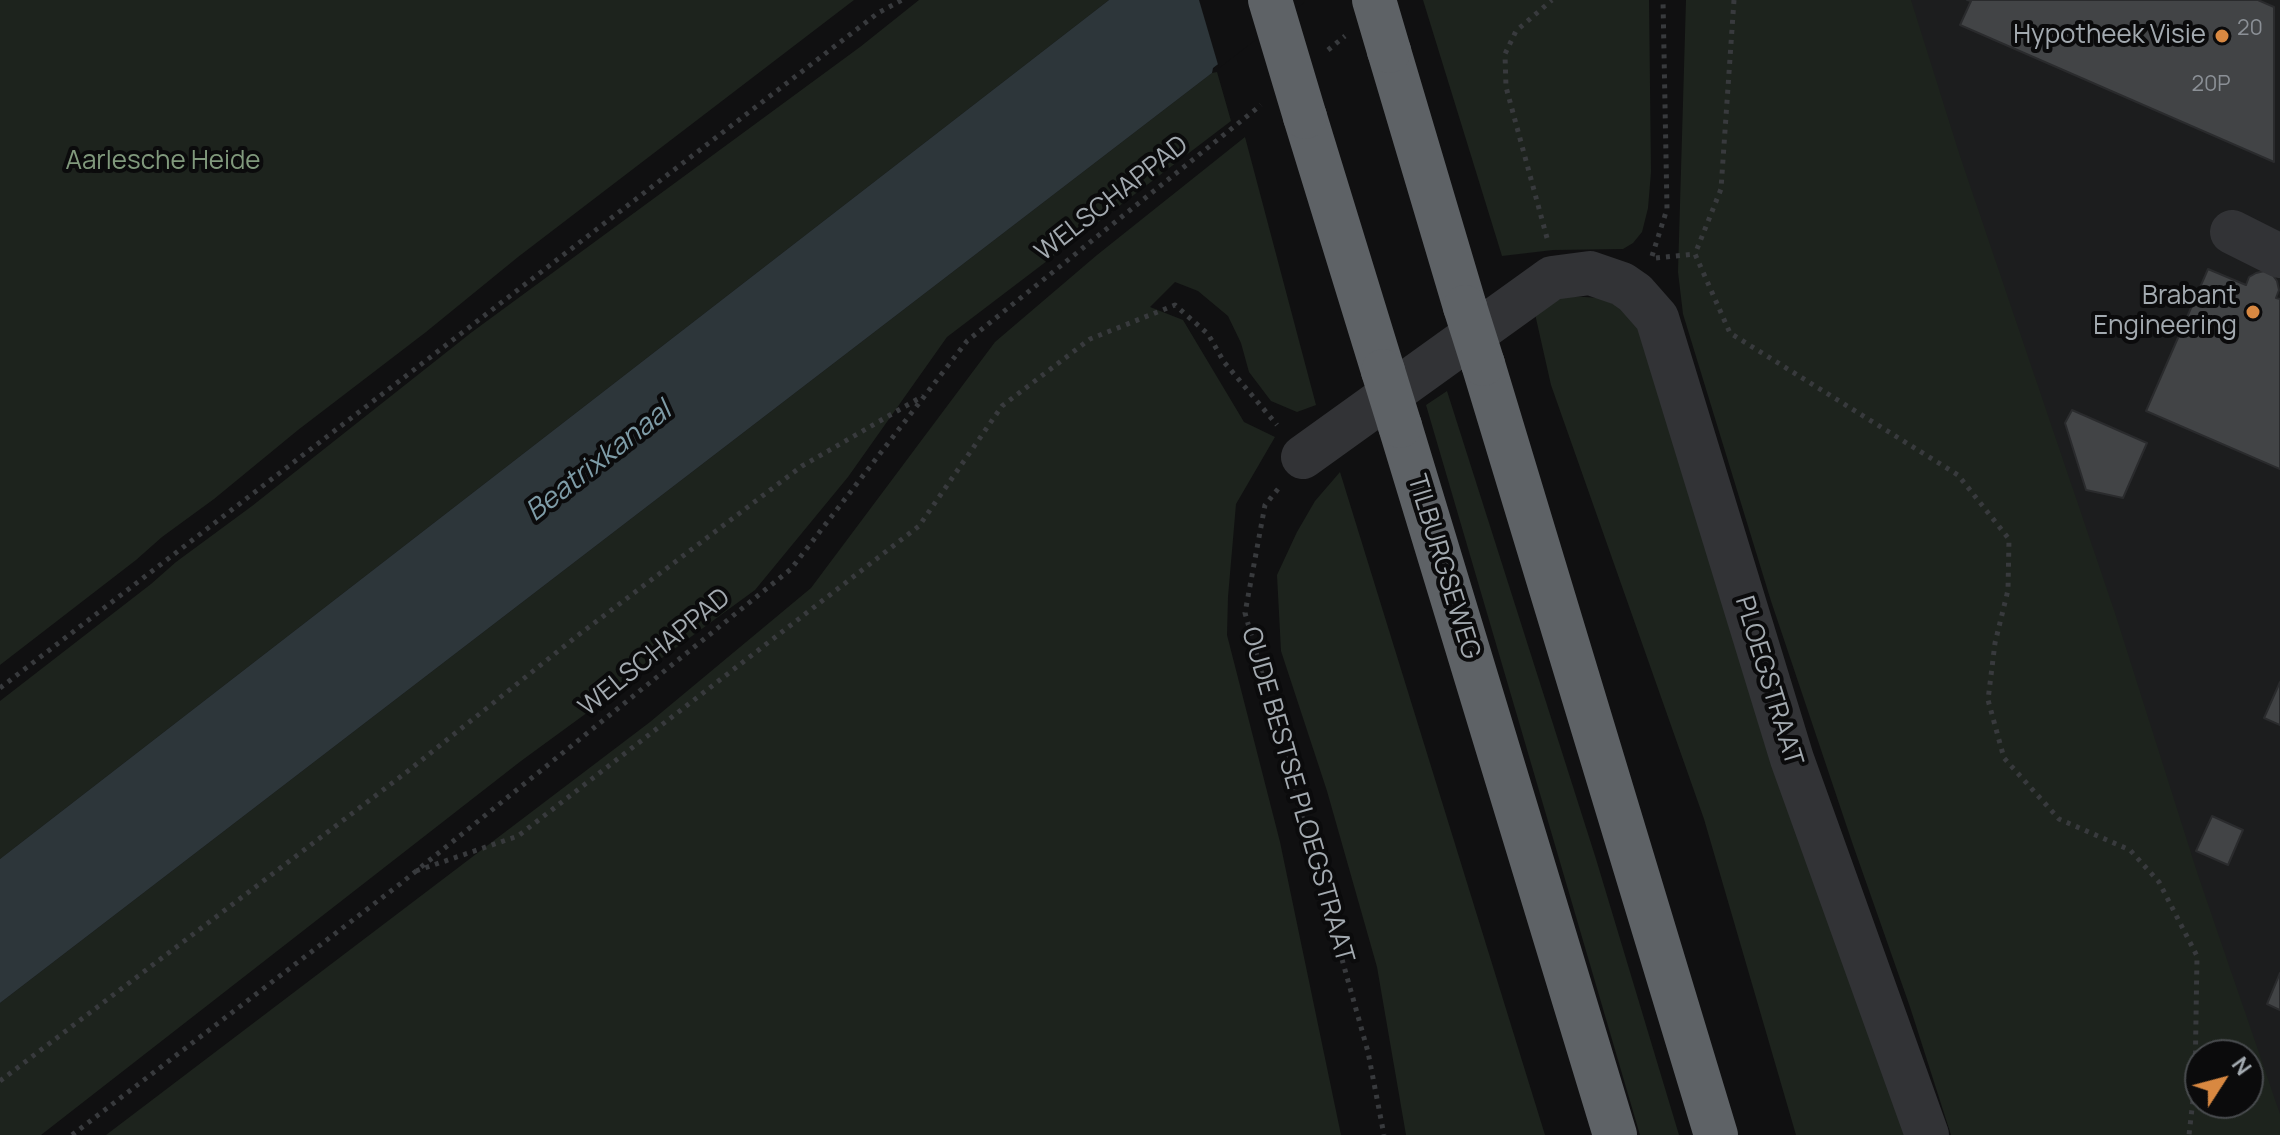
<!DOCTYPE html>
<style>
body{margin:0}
#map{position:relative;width:2280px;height:1135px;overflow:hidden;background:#101011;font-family:Manrope,sans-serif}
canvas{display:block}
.north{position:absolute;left:2184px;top:1039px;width:80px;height:80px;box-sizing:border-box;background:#0b0b0c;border:2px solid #484b4e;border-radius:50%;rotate:54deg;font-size:22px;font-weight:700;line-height:32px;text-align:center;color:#a3aab0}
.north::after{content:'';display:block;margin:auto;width:28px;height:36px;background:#d88841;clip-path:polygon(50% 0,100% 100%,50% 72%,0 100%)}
</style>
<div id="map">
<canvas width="2280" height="1135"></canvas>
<div class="north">N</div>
</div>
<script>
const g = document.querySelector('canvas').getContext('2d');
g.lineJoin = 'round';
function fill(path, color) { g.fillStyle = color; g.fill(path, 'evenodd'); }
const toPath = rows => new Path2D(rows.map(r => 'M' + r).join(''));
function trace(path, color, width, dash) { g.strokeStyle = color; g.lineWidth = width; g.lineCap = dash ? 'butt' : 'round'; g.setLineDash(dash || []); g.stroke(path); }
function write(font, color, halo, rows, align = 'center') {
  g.font = font + ' Manrope,sans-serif'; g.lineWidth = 8; g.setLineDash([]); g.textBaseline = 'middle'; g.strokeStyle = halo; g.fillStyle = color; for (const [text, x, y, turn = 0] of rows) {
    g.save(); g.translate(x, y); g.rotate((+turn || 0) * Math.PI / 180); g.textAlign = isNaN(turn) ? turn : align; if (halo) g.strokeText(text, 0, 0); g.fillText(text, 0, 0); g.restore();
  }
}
fill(toPath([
 [1899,0,2280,0,2280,1135,2248,1055]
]), '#1c1d1e');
fill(toPath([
 [0,0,854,0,518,257,426,332,298,430,214,499,162,537,136,560,0,665],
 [919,0,1109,0,0,859,0,701,151,584,176,562,252,506,472,332,860,47],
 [1423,0,1649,0,1651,172,1648,208,1642,232,1633,243,1623,249,1553,250,1502,256],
 [1686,0,1911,0,1960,156,2115,613,2198,875,2280,1114,2280,1135,1951,1135,1910,1007,1853,845,1771,601,1683,314,1678,272],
 [2200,1055,2248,1055,2248,1103,2200,1103],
 [1217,72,1231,121,947,337,848,477,755,590,521,761,41,1135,0,1135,0,1003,1212,73],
 [1245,137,1316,405,1297,412,1271,401,1249,372,1241,343,1228,316,1198,291,1175,282,1150,307,1183,320,1244,422,1275,437,1236,504,1228,597,1227,635,1280,842,1341,1135,106,1135,650,722,811,588,995,342,1097,255],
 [1570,296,1600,298,1631,312,1654,358,1917,1135,1796,1135,1704,819,1551,385,1533,305],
 [1447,391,1596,859,1679,1135,1640,1135,1426,405],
 [1340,472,1545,1135,1406,1135,1377,967,1327,791,1281,651,1277,575,1297,532,1315,501]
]), '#1d231d');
fill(toPath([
 [1109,0,1302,0,1213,68,1212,73,0,1003,0,859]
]), '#2d363a');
fill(toPath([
 [1199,0,1304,0,1305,2,1219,68]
]), '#101011');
const building = toPath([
 [1967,0,2258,0,2274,7,2274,162,1960,25,1971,1,1967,0],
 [2208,269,2246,285,2249,277,2256,273,2264,271,2272,274,2277,281,2279,290,2276,298,2280,299,2280,469,2146,411,2208,269],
 [2072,410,2147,443,2123,498,2086,490,2065,423,2072,410],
 [2280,682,2280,725,2264,718,2280,682],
 [2212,816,2243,830,2228,865,2196,851,2212,816],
 [2280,973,2280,1010,2267,1004,2280,973]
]);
fill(building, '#424446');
trace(building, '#2a2b2d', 2);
trace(toPath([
 [1734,0,1721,189,1695,254,1730,333,1958,475,2009,539,2008,590,1995,643,1988,700,2004,758,2059,819,2130,850,2159,882,2197,956,2195,1082,2189,1135],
 [1328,50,1345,36],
 [1547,238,1506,87,1505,54,1516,31,1552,0],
 [1652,256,1667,209,1663,0],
 [1656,258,1695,254],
 [1278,489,1265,505,1245,613,1368,1052,1384,1135],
 [0,688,878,13,902,0],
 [416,871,518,836,919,526,1002,406,1090,339,1175,305,1208,334,1224,362,1277,425],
 [0,1081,408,771,577,636,802,466,923,396],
 [72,1135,400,884,791,569,967,341,1261,105]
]), '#383a3d', 5, [4, 6]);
trace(toPath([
 [2232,232,2280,256],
 [1303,457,1552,278,1590,273,1622,284,1635,293,1657,318,1792,759,1927,1135]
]), '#323336', 44);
trace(toPath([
 [1389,51,1465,307],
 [1305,117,1383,371],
 [1483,364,1716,1135],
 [1400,426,1615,1135]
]), '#5e6266', 44);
trace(toPath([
 [1270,0,1305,117],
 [1374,0,1389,51],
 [1465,307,1483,364],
 [1383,371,1400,426]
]), '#5e6266', 44);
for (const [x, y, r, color] of [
 [2222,36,8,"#d88841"],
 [2253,312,8,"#d88841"]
]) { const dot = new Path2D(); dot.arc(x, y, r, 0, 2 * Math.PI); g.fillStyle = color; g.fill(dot); trace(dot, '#0b0b0c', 3); }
write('22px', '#8b9096', null, [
 ["20",2250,29],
 ["20P",2211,85]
]);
write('26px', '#a3aab0', '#0b0b0c', [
 ["Hypotheek Visie",2206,36],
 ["Brabant",2237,297],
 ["Engineering",2237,327]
], 'right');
write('26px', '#80997c', '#0b0b0c', [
 ["Aarlesche Heide",163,162]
]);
write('26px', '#a3aab0', '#0b0b0c', [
 ["WELSCHAPPAD",1112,199,-38],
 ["TILBURGSEWEG",1443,567,73],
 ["WELSCHAPPAD",655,653,-39],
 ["PLOEGSTRAAT",1768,681,73],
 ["OUDE BESTSE PLOEGSTRAAT",1297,795,74]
]);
write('italic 28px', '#7e9ca7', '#0b0b0c', [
 ["Beatrixkanaal",599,462,-38]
]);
</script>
